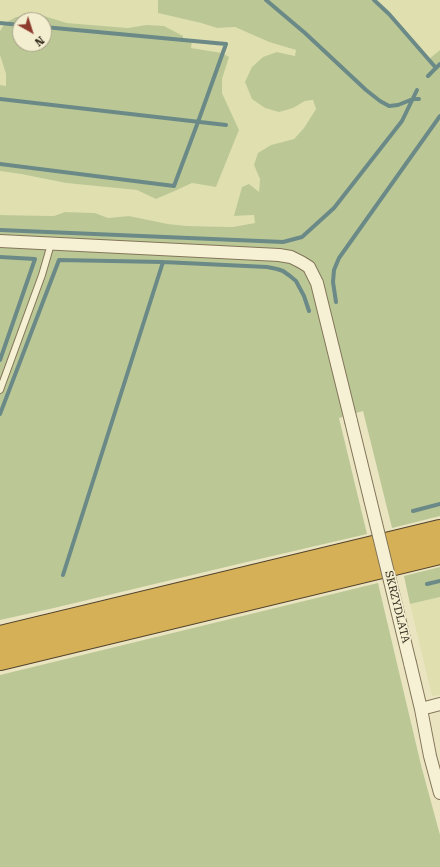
<!DOCTYPE html>
<style>
body{margin:0}
#map{position:relative;width:440px;height:867px;overflow:hidden;background:#ebe4c1;font-family:"Roboto Serif",serif}
canvas{display:block}
.north{position:absolute;left:12px;top:12px;width:40px;height:40px;box-sizing:border-box;background:#f3eed0;border:1px solid #a7a088;border-radius:50%;rotate:141deg;font-size:11px;font-weight:700;line-height:16px;text-align:center;color:#342b1d}
.north::after{content:'';display:block;margin:auto;width:14px;height:18px;background:#8e3b2e;clip-path:polygon(50% 0,100% 100%,50% 72%,0 100%)}
</style>
<div id="map">
<canvas width="440" height="867"></canvas>
<div class="north">N</div>
</div>
<script>
const g = document.querySelector('canvas').getContext('2d');
g.lineJoin = 'round';
function fill(path, color) { g.fillStyle = color; g.fill(path, 'evenodd'); }
const toPath = rows => new Path2D(rows.map(r => 'M' + r).join(''));
function trace(path, color, width, dash) { g.strokeStyle = color; g.lineWidth = width; g.lineCap = dash ? 'butt' : 'round'; g.setLineDash(dash || []); g.stroke(path); }
function write(font, color, halo, rows, align = 'center') {
  g.font = font + ' "Roboto Serif",serif'; g.lineWidth = 3.5; g.setLineDash([]); g.textBaseline = 'middle'; g.strokeStyle = halo; g.fillStyle = color; for (const [text, x, y, turn = 0] of rows) {
    g.save(); g.translate(x, y); g.rotate((+turn || 0) * Math.PI / 180); g.textAlign = isNaN(turn) ? turn : align; if (halo) g.strokeText(text, 0, 0); g.fillText(text, 0, 0); g.restore();
  }
}
fill(toPath([
 [0,0,158,0,159,13,201,23,217,28,235,27,269,42,296,50,296,56,277,52,293,108,305,101,313,100,316,109,304,128,294,139,271,145,254,165,260,179,259,192,234,216,254,215,256,223,233,227,187,226,168,224,129,216,108,218,95,213,65,212,54,216,0,215,0,171,21,174,66,183,137,190,156,199,177,190,192,183,216,187,239,130,222,93,222,79,228,57,222,53,190,48,182,40,146,25,128,28,67,23,44,16,16,17,5,23,0,31],
 [374,0,440,0,440,50,429,60,389,14],
 [0,55,6,74,6,86,0,85],
 [440,597,440,695,432,696,410,604]
]), '#e0dfaf');
fill(toPath([
 [158,0,374,0,389,14,429,59,440,50,440,516,392,528,363,411,339,418,367,534,251,561,54,608,0,620,0,215,54,216,65,212,95,213,108,218,129,216,168,224,187,226,233,227,255,223,254,215,234,216,242,187,249,184,259,192,260,179,254,165,258,153,271,145,294,139,304,128,316,109,313,100,305,101,293,108,279,112,265,108,252,99,245,82,252,67,263,57,277,52,295,56,296,50,269,42,235,27,217,28,201,23,158,13],
 [44,16,67,23,128,28,146,25,164,26,183,36,183,40,192,41,191,48,222,53,229,57,222,79,222,93,239,130,216,187,192,183,177,190,156,199,137,190,66,183,21,174,0,171,0,85,6,86,6,74,0,55,0,31,5,23,16,17],
 [20,20,44,20,44,44,20,44],
 [440,567,440,597,410,604,404,576],
 [378,583,421,765,440,835,440,867,0,867,0,675]
]), '#bbc896');
trace(toPath([
 [266,0,305,33,366,90,380,101,389,106,398,105,413,99,419,99],
 [374,0,389,14,436,68],
 [0,23,20,25],
 [428,76,440,64],
 [0,99,226,125],
 [0,164,174,186,198,122,226,44,44,27],
 [0,230,283,242,302,237,334,208,402,121,417,90],
 [0,257,35,259,0,360],
 [336,302,333,282,334,270,339,258,440,116],
 [0,414,59,260,163,262,267,267,277,269,283,271,290,276,296,281,304,296,309,311],
 [413,511,440,504],
 [63,575,163,262],
 [427,584,440,581]
]), '#6b8a87', 4);
const service = toPath([
 [0,390,42,275,51,244]
]);
const minor = toPath([
 [0,241,279,255,291,257,301,262,309,267,317,283,351,421],
 [410,663,421,709,430,756,440,793],
 [421,709,440,704]
]);
const motorway = toPath([
 [0,637,440,531],
 [0,659,440,553]
]);
trace(service, '#83755a', 8);
trace(minor, '#83755a', 14);
trace(motorway, '#51432e', 24);
trace(service, '#f6f1d4', 6);
trace(minor, '#f6f1d4', 12);
trace(motorway, '#d6b056', 22);
const minorBridge = toPath([
 [351,421,410,663]
]);
trace(minorBridge, '#83755a', 14, []);
trace(minorBridge, '#f6f1d4', 12);
write('11px', '#342b1d', '#f3eed0', [
 ["SKRZYDLATA",397,607,76]
]);
</script>
